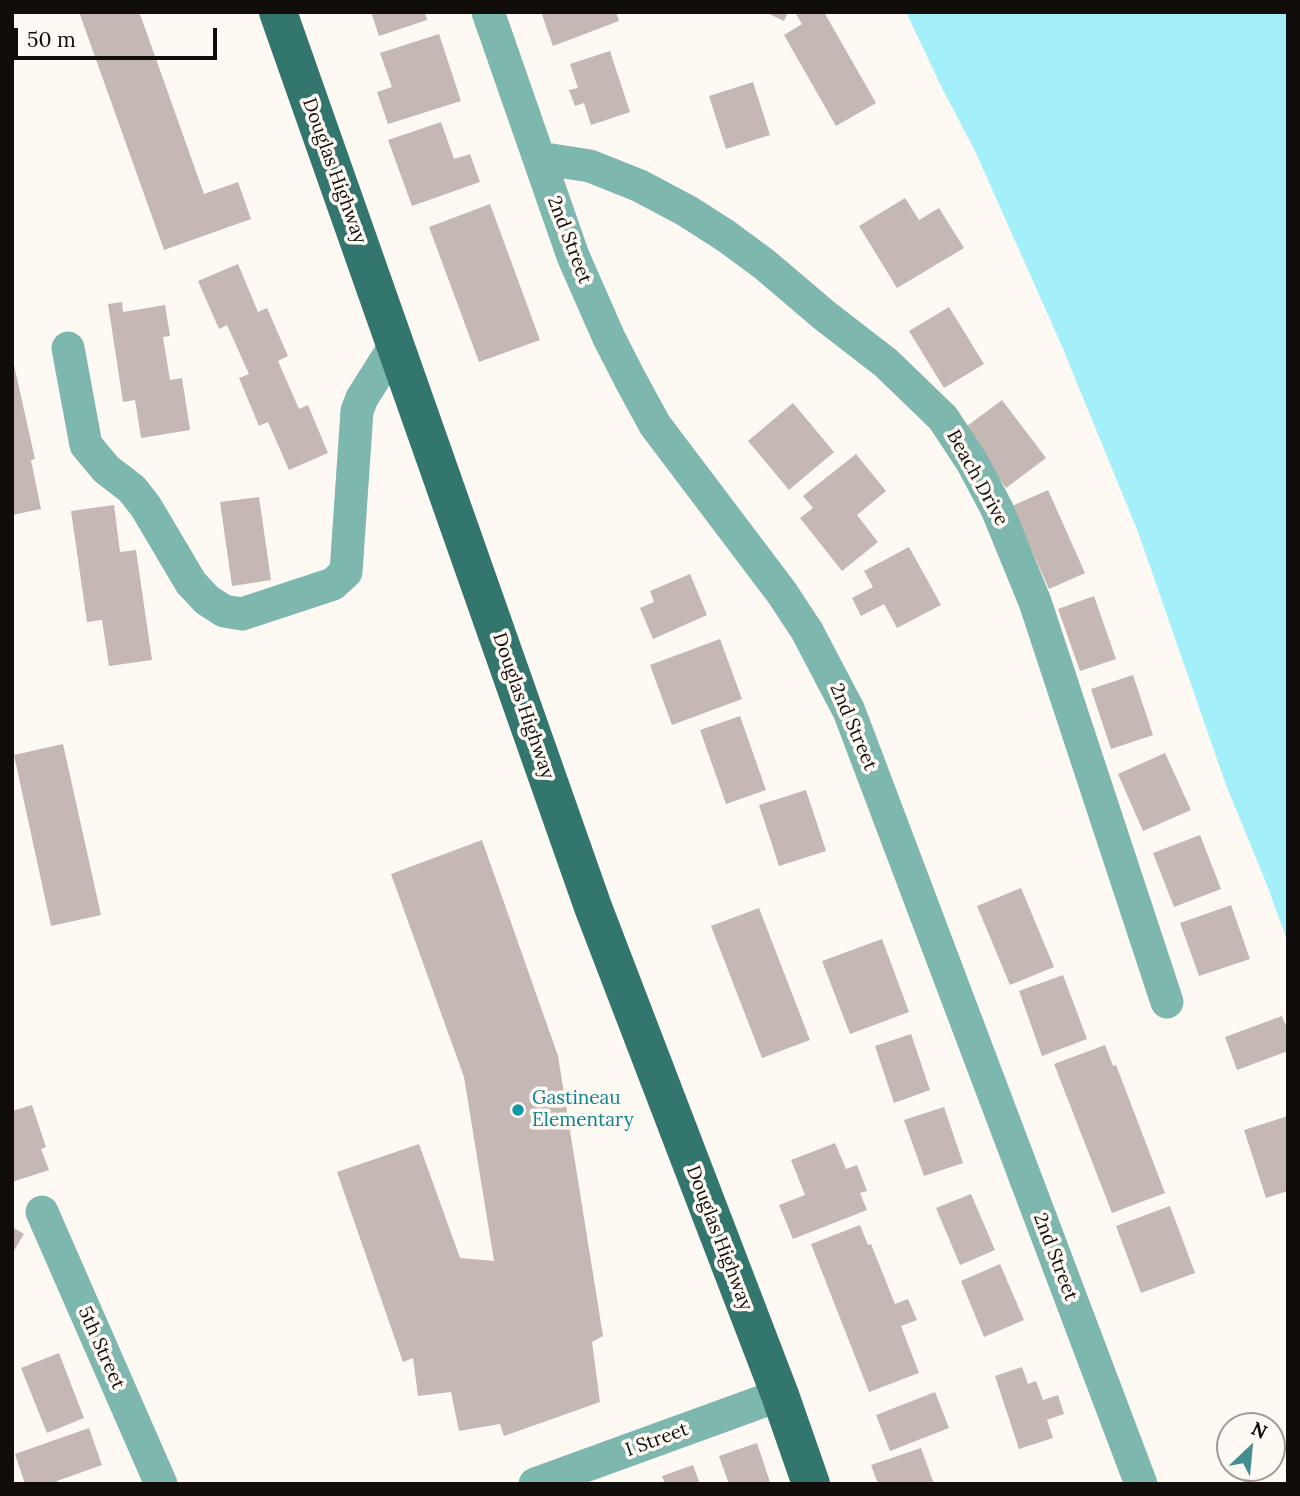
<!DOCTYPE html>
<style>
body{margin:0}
#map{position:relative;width:1300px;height:1496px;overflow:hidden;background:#fff9f3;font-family:Lora,serif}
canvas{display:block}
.frame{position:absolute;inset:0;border:14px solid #110d0a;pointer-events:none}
.north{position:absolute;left:1216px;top:1412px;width:70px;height:70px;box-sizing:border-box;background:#fff9f3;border:2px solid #a09b96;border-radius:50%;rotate:26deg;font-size:19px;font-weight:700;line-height:28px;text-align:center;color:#110d0a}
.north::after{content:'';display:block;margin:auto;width:24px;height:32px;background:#458d8f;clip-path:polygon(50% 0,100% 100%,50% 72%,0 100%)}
.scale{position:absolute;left:14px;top:28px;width:203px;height:32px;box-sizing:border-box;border:4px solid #110d0a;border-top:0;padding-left:9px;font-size:21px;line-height:24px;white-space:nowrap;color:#110d0a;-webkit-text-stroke:5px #fff9f3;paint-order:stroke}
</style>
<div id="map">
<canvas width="1300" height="1496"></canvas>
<div class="frame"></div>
<div class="north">N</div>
<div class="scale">50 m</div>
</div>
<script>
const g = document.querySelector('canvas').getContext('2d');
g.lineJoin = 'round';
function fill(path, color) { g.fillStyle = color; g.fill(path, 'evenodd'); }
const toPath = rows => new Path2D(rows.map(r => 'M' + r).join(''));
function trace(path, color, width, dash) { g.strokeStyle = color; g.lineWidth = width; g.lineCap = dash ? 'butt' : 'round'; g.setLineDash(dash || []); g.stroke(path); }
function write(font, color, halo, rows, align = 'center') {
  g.font = font + ' Lora,serif'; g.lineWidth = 7; g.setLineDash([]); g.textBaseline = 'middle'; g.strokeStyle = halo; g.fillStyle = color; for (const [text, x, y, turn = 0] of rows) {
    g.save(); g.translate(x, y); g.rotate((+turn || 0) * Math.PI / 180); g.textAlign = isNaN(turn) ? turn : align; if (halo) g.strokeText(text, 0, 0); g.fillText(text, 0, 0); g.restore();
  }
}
fill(toPath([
 [906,12,1288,12,1288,943,1267,885,1226,785,1138,532,1061,344,975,151,940,84]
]), '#a3f0fb');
fill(toPath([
 [79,12,145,12,140,14,204,194,238,182,251,219,164,250],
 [371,12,425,12,427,20,379,36],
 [541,12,616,12,619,21,553,46],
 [765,12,788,12,784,21],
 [799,12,824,12,876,103,836,126,784,35,802,24,796,14],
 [439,34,461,101,388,124,377,92,392,87,380,53],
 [610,51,630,112,591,125,584,103,575,106,569,90,578,88,570,64],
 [753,82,770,135,726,149,709,96],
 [441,122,454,159,470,154,480,182,412,206,388,140],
 [905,198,919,220,939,208,964,248,897,288,859,226],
 [490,204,540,340,479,362,429,227],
 [238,264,258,312,267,308,288,356,278,361,299,409,308,405,328,453,289,470,268,422,259,426,239,378,249,374,227,325,219,329,198,281],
 [122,302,123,312,165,305,170,336,163,337,170,380,182,378,190,430,141,438,135,400,123,402,108,304],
 [949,307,984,364,944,388,909,331],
 [12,356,35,459,31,460,41,509,12,515],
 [1002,400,1046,458,1006,488,963,429],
 [793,403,834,452,789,490,748,441],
 [856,454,886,491,857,515,878,542,842,571,800,518,813,508,803,496],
 [1048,490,1085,573,1049,589,1012,506],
 [259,497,271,580,232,586,220,502],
 [114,505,120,552,136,550,152,660,109,666,102,620,87,622,71,511],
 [909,547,941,605,897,628,884,604,861,616,852,598,873,587,864,571],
 [690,574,707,615,653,639,640,608,654,602,650,591],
 [1094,596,1116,659,1080,671,1058,609],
 [720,639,742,699,672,725,650,665],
 [1133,675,1153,735,1111,749,1091,689],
 [740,716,766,790,726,804,700,730],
 [63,744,101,915,51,926,14,755],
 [1165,753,1191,810,1143,831,1118,774],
 [806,790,826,851,779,866,759,805],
 [1200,835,1221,889,1174,907,1153,853],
 [482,840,558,1056,603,1336,592,1342,600,1402,504,1436,500,1424,459,1431,451,1392,418,1396,413,1358,403,1362,337,1172,419,1144,460,1258,494,1261,464,1077,391,874],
 [1021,888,1054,967,1010,985,977,906],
 [1231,905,1250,959,1199,976,1180,923],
 [759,908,810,1040,762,1058,711,926],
 [882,939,909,1012,850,1034,822,961],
 [1063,975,1087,1039,1042,1056,1019,991],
 [1282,1016,1288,1031,1288,1051,1237,1070,1225,1037],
 [911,1034,930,1090,894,1103,875,1046],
 [1105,1045,1113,1066,1116,1065,1165,1193,1112,1213,1054,1064],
 [32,1105,46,1147,41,1149,49,1170,12,1182,12,1111],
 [944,1107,963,1163,924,1176,904,1120],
 [1288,1116,1288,1191,1266,1198,1244,1130],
 [835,1143,846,1169,857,1165,867,1191,860,1193,867,1210,793,1239,779,1205,805,1195,791,1160],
 [971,1194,995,1250,960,1265,936,1208],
 [1170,1206,1195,1273,1141,1293,1116,1226],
 [860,1225,868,1245,871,1244,895,1304,908,1299,917,1320,901,1326,919,1373,869,1392,811,1244],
 [12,1227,24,1234,12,1254],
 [1000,1264,1024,1320,984,1337,961,1281],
 [59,1353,84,1418,47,1433,21,1368],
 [1022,1367,1028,1384,1036,1381,1043,1400,1058,1395,1064,1414,1047,1420,1053,1438,1019,1449,995,1376],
 [935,1392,949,1428,890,1451,876,1415],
 [89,1428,102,1465,57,1481,58,1484,25,1484,15,1454],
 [757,1443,770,1482,763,1484,729,1484,719,1456],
 [921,1448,934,1484,878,1484,871,1465],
 [693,1465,700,1484,665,1484,662,1476]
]), '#c5b8b2');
trace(toPath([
 [488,12,573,256,609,338,631,381,655,425,782,593,807,631,849,711,1141,1484],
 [539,158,590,166,640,186,687,211,726,236,764,264,824,315,886,363,943,418,972,462,997,509,1035,602,1167,1002],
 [68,348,86,445,106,469,132,489,146,507,191,583,207,600,224,611,242,614,333,584,346,572,357,411,362,398,396,344],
 [42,1212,161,1484],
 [535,1484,780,1395]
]), '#7eb7ae', 33);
trace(toPath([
 [278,12,593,907,780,1395,811,1484]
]), '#32766d', 38);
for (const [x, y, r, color] of [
 [518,1110,7,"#0f9aa8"]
]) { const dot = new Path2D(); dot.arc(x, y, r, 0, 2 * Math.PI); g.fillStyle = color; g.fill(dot); trace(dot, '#fff9f3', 2.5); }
write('19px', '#110d0a', '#fff9f3', [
 ["Douglas Highway",334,171,70],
 ["2nd Street",569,240,69],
 ["Beach Drive",977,478,61],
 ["Douglas Highway",523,706,71],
 ["2nd Street",853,727,67],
 ["Douglas Highway",719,1238,69],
 ["2nd Street",1055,1257,69],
 ["5th Street",101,1348,66],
 ["I Street",657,1440,-20]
]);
write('19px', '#0d838f', '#fff9f3', [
 ["Gastineau",532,1099],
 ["Elementary",532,1121]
], 'left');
</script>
